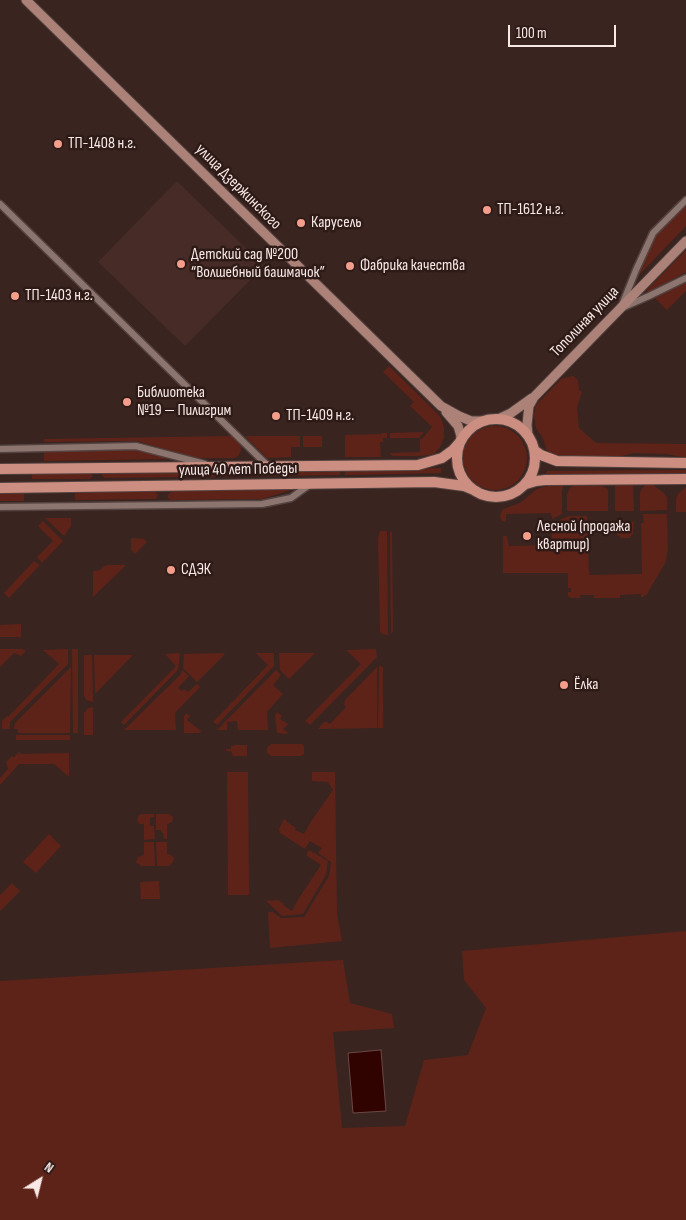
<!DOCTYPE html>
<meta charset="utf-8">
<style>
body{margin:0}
#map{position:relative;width:686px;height:1220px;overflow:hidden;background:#392420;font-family:"Sofia Sans Condensed",sans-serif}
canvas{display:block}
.north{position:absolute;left:15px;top:1155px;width:50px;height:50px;-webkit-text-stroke:4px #2e1b17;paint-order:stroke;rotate:36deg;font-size:14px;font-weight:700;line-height:20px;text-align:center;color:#f8e9e6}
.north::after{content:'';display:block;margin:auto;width:18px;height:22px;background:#f8e9e6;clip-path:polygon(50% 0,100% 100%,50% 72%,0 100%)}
.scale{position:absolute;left:508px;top:25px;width:108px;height:22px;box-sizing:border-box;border:2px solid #f8e9e6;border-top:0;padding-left:6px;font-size:15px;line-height:18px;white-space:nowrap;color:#f8e9e6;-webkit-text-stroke:4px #2e1b17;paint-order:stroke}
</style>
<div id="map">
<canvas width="686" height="1220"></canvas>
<div class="north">N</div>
<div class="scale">100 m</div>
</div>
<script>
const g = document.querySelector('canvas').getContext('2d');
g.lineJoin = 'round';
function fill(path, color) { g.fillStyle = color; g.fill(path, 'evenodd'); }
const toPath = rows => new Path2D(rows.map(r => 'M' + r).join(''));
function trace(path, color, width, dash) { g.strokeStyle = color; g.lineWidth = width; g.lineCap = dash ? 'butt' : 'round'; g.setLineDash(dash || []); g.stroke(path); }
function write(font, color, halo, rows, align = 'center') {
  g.font = font + ' "Sofia Sans Condensed",sans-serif'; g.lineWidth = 5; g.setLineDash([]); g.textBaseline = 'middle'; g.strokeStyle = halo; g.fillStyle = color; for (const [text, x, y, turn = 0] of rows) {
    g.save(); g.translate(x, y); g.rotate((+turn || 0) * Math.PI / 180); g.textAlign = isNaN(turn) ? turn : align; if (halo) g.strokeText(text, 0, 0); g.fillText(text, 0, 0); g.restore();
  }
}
fill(toPath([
 [177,181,264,266,185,346,98,262]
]), '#472b26');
fill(toPath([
 [686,204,686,226,638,276,636,276,654,237],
 [686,250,686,272,649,292,647,291,647,290],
 [686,282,686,291,667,310,655,298],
 [389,366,438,414,441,418,444,428,444,438,440,447,435,453,430,455,418,456,393,456,390,454,389,453,420,452,420,439,422,439,432,427,410,406,414,402,383,372],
 [573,376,578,380,579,390,582,392,577,407,579,428,596,443,686,444,686,458,667,454,634,453,615,458,563,459,554,456,546,449,543,438,536,428,534,415,535,409,537,404,561,379],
 '463 458a32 32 0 1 1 64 0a32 32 0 1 1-64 0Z',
 [424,432,419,438,390,438,390,433],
 [382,433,387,433,387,438,383,438,383,442,380,442,381,457,345,457,345,435,382,434],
 [234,436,239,442,241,447,241,451,238,456,234,458,199,458,193,457,137,441,44,442,44,439],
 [245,436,300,436,300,447,291,447,291,457,267,458],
 [303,436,322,436,322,447,303,447],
 [136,449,172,459,44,461,44,451],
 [441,468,441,473,345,475,345,470],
 [340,470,340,475,105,478,102,476,102,474,105,473],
 [686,470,686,474,547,475,546,473,547,471],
 [90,473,93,476,90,479,32,479,32,474],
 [551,485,564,485,562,490,562,514,552,519,551,513,506,514,506,521,505,522,501,520,500,515,503,509,520,503,537,489],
 [574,485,602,486,606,488,608,490,608,511,567,511,567,494,570,488],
 [615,485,633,485,634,511,615,511],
 [645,485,653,485,664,493,667,498,667,510,640,511,640,493,641,490],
 [686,487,686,512,676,512,676,499,678,494],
 [292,489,291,490,262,499,170,500,168,498,168,495,172,491],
 [154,491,158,494,157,498,155,499,75,500,75,492],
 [24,492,24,501,0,501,0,493],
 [643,514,667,514,668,548,666,561,664,565,647,594,643,597,641,597,641,594,620,595,620,598,594,598,594,595,580,595,580,598,571,598,568,596,568,592,571,592,571,588,568,588,568,573,503,573,503,536,507,536,509,546,552,545,552,523,569,516,587,516,589,575,642,574,641,523,644,523],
 [45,518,71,518,71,526,64,536],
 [43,521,63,541,42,563,37,557,53,541,38,526],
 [615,522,634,522,633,534,629,538,621,538,615,533],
 [380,531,387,531,388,635,382,634,380,631,378,539],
 [392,531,393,631,391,634,390,532],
 [131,538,144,539,147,542,135,554,131,550],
 [34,561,40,565,9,598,4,593],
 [106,565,126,565,93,597,93,571,100,570],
 [21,624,21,637,0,637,0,625],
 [0,649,22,649,26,651,21,656,14,653,0,667],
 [68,649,68,664,10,722,10,729,2,729,2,721,7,716,8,717,59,664,43,650],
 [72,649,78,649,78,733,73,733],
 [376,649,377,657,310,725,305,721,361,664,346,650],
 [180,653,178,670,124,725,121,722,176,666,165,654],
 [224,653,225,654,197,682,183,668,184,654],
 [256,653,274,653,274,666,217,725,213,722,268,665],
 [279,653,315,653,289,679,280,670],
 [84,655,92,655,93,702,86,700,84,695],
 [94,655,133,655,95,694],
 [379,666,383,667,383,728,378,728],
 [71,667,70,733,18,733,18,729,14,729,15,723],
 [377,667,377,728,318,729,324,722,327,722,330,724,346,707,344,704,345,700],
 [182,670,189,676,178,688,182,691,184,689,188,692,197,684,200,687,175,713,176,730,124,730,181,674],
 [276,670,281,675,273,685,283,694,267,712,268,730,238,730,237,721,227,722,227,730,217,730],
 [93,707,93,735,84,735,84,713,88,708],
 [277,712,282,716,280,719,288,724,283,729,288,733,287,734,277,733,275,716],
 [186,713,190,716,187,720,201,731,200,733,184,733,184,717],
 [16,735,70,735,70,740,16,740],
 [271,744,302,744,304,746,304,754,301,756,271,756,267,753,267,748],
 [234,745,247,745,247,756,233,756,231,751,226,751,226,749,231,749,231,746,233,746],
 [19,752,21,754,69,753,69,777,54,764,19,764,0,785,0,778,8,769,6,762,12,756,14,757],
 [227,772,248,772,249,895,228,895],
 [312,772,335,772,337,914,342,941,270,948,268,912,273,912,281,918,304,917,329,876,331,862,318,853,322,848,310,841,305,849,280,833,279,829,284,819,287,821,287,822,296,828,295,830,304,834,312,820,333,790,328,782,312,781],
 [141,814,154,814,154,817,150,818,150,826,154,826,155,839,144,840,144,824,140,824,137,821,138,816],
 [156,814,169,814,173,817,172,822,167,824,167,839,164,839,163,833,162,833,161,830,156,830],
 [49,834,61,846,36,873,23,862],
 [144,842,154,842,155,866,141,866,136,862,138,857,144,855],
 [156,842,167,842,167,854,171,855,174,858,173,862,169,866,157,866],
 [309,850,328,861,326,875,303,914,282,916,266,901,278,900,284,904,283,905,292,911,299,898,321,865,306,855],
 [159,881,160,899,141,899,140,882],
 [12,883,20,891,0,911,0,895],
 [686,931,686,1220,0,1220,0,981,343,960,350,1003,392,1014,394,1028,333,1032,342,1128,405,1126,424,1060,468,1055,486,1008,464,980,462,951]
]), '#5e2318');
const water = toPath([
 [381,1050,386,1111,353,1113,348,1053,381,1050]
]);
fill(water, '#300300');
trace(water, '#6c4845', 1);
const street = toPath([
 [0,204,268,466],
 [622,305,636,270,653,233,686,200],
 [624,307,649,296,686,278],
 [0,449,136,446,205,464],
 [0,507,262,504,291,498,309,485]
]);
const secondary = toPath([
 [26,0,441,406,459,416,471,421,481,421],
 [446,412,458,426,461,436,460,442],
 [500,418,511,413,532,398],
 [528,435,527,425,528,415,529,406,534,397,686,241]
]);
const primary = toPath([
 '457 458a39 39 0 1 1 78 0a39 39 0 1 1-78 0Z',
 [534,450,541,455,557,461,686,463],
 [0,469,418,465,442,458,453,450,460,442],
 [526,484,536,481,545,480,686,479],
 [0,488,434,482,464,486,476,491]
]);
trace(street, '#53423f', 9);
trace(secondary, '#53423f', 11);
trace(primary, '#53423f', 12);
trace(street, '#8d756f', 6);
trace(secondary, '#ac8278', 9);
trace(primary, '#cb8e81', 10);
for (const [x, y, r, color] of [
 [58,144,5,"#f49d8b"],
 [487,210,5,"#f49d8b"],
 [301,223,5,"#f49d8b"],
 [181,264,5,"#f49d8b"],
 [350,266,5,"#f49d8b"],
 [15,296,5,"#f49d8b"],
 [127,402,5,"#f49d8b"],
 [276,416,5,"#f49d8b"],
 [527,536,5,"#f49d8b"],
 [171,570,5,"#f49d8b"],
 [564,685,5,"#f49d8b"]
]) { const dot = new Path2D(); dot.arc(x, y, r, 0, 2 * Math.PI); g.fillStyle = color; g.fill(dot); trace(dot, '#2e1b17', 2); }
write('16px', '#f8e9e6', '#2e1b17', [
 ["ТП-1408 н.г.",68,144],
 ["ТП-1612 н.г.",497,210],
 ["Карусель",311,223],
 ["Детский сад №200",191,255],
 ["“Волшебный башмачок”",191,273],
 ["Фабрика качества",360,266],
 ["ТП-1403 н.г.",25,296],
 ["Библиотека",137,393],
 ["№19 — Пилигрим",137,411],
 ["ТП-1409 н.г.",286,416],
 ["Лесной (продажа",537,527],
 ["квартир)",537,545],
 ["СДЭК",181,570],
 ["Ёлка",574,685]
], 'left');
write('16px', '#f8e9e6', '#2e1b17', [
 ["улица Дзержинского",238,187,45],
 ["Тополиная улица",585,322,-46],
 ["улица 40 лет Победы",238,470,-1]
]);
</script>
